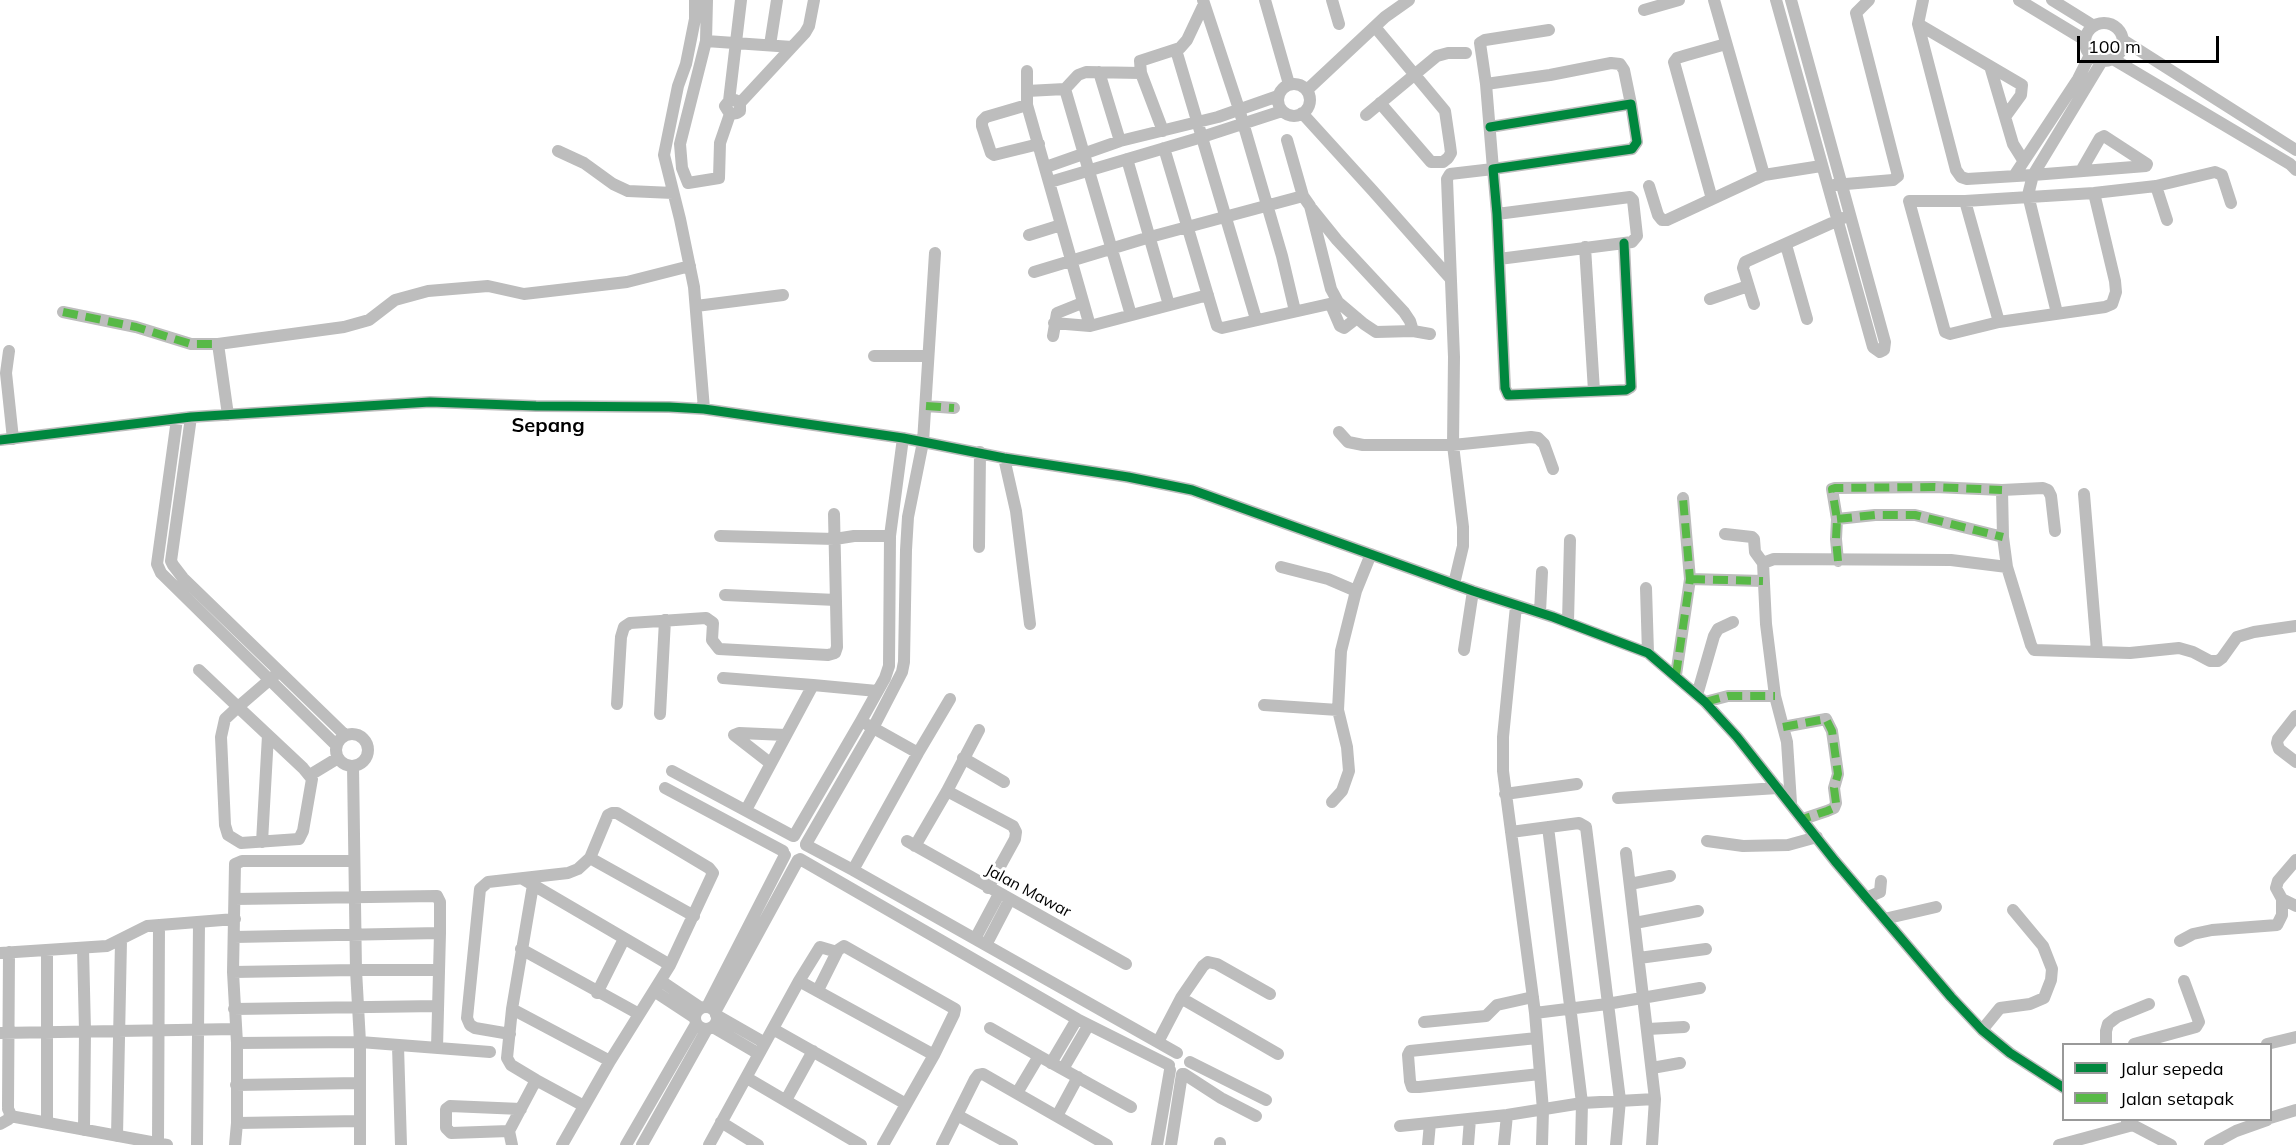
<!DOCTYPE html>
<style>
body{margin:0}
#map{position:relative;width:2296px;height:1145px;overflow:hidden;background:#fff;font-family:Mulish,sans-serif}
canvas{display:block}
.legend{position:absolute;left:2062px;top:1043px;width:210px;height:78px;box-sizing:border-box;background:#fff;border:2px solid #999;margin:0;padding:8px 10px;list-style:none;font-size:18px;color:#000}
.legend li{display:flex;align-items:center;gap:12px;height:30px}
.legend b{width:30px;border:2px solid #999}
.scale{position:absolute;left:2077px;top:36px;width:142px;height:27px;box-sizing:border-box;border:3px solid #000;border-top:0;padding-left:8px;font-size:18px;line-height:21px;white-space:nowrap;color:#000;-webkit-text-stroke:4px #fff;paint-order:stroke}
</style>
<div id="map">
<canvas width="2296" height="1145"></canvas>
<ul class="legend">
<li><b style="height:8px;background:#00873e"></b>Jalur sepeda</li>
<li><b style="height:8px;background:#58b947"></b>Jalan setapak</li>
</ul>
<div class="scale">100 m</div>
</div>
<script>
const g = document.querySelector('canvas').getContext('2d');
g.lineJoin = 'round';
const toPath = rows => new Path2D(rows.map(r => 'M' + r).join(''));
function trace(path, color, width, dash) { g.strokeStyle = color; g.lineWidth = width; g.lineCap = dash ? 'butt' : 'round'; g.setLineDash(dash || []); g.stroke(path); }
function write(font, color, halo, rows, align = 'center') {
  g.font = font + ' Mulish,sans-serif'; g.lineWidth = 6; g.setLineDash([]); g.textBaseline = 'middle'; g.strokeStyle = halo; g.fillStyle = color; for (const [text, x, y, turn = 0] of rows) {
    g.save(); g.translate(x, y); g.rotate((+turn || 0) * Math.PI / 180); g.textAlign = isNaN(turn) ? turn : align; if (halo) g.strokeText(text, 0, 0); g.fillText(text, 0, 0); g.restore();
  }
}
trace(toPath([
 [695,0,695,19,686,64,678,86,664,155,680,219,694,287,704,409],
 [707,0,706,41,680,144,682,168,688,183,719,178,720,143,730,114],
 [1203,0,1239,109,1282,256,1295,311],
 [1265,0,1289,84],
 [1332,0,1339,24],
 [1776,0,1873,347,1880,352,1884,350,1885,342,1791,0],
 [1923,0,1918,24,2022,85,2021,95,2005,117],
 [2019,0,2085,40],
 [2052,0,2094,26],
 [1644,10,1679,0],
 '2085 42a19 19 0 1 1 38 0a19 19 0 1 1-38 0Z',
 [1918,24,1956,170,1961,177,1967,179,2033,175,2028,195,2057,313],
 [1375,27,1445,111,1450,145,1451,153,1448,158,1443,162,1431,162,1380,103],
 [2123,40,2296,150],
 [706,41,792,47],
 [770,45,777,0],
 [1176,50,1256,319],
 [2113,59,2290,164,2296,170],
 [1990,66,2013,144,2023,160],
 [1027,71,1027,105,1090,326],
 [1099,72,1120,141],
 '1278 100a16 16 0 1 1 32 0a16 16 0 1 1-32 0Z',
 [1486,84,1550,75,1611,63,1620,64,1624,70,1631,104],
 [1065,89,1131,315],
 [1307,90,1385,17,1409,0],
 [1027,91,1065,89,1078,75,1086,72,1141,73],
 [729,101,735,100,740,103,740,111,737,113,730,114,725,106,729,101,741,0],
 [740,103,805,33,809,26,814,0],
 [1027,105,986,117,982,121,982,126,991,153,994,155,1039,144],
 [1302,113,1373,191,1450,278],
 [1366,115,1437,56,1448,53,1466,53],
 [1490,127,1631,104,1637,142,1632,149,1493,169,1497,214,1505,388,1508,395,1626,390,1631,387,1624,243],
 [1163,131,1141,73,1140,61,1180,48,1187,40,1204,4],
 [1287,140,1303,196,1310,206,1331,289,1338,302,1364,324,1376,332,1413,331,1430,334],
 [1164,148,1217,326,1222,328,1338,302],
 [558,151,584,163,613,184,628,191,673,193],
 [1127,159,1169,305],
 [1046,167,1120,141,1218,117,1278,96],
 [1764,175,1821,166],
 [2033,175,2146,166,2147,164,2104,136,2100,138,2081,171],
 [2033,175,2102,61],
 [2014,176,2078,79,2090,55],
 [1050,182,1202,137,1282,111],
 [1834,185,1893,180,1898,176,1856,13,1869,0],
 [1649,186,1658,215,1662,220,1667,220,1764,175,1714,0],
 [2156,186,2167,220],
 [2094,193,2115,281,2116,292,2112,304,2105,307,1999,322,1965,201,2094,193,2156,186,2215,172,2222,175,2231,203],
 [1712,199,1674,62,1677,58,1687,55,1726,44],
 [1965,201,1909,201,1945,332,1950,334,1999,322],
 [1312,209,1337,240,1404,312,1410,321,1413,331],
 [1497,214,1630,197,1633,200,1637,236,1632,242,1499,259],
 [1029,235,1061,225],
 [1786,245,1807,319],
 [1585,247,1594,391],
 [1034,272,1150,237,1303,196],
 [1710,299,1748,286],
 [1754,304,1743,268,1745,262,1843,218],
 [1331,305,1340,326,1344,328,1357,318],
 [696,306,783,295],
 [63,312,136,327,191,344,218,344,344,327,369,320,395,300,428,291,488,286,524,294,627,282,690,266],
 [1054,323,1090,326,1208,295],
 [1053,336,1057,313,1082,303],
 [218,344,228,415],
 [9,351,6,373,13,439],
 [874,356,928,356],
 [926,406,954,408],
 [191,417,171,561,173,565,183,578,345,735],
 [177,419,157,564,161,573,336,745],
 [1339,432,1348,442,1363,445,1453,445,1531,437,1538,438,1544,444,1553,469],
 [0,440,191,417,430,402,536,406,669,407,704,409,903,438,1004,458,1128,477,1192,490,1473,591,1553,617,1648,653,1705,702,1737,737,1835,861,1951,997,1982,1030,2010,1053,2064,1088],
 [1004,458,1016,511,1030,624],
 [2002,490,2003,537,2007,567,2031,645,2034,650,2130,653,2179,648,2193,652,2210,661,2218,661,2222,658,2237,637,2254,632,2296,626],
 [2084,494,2097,651],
 [1837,519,1875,515,1915,515,2003,537],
 [1725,534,1752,537,1754,539,1755,552,1763,563],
 [720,536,835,539,854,536,890,536],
 [979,547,980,452],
 [1838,561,1836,539,1837,519,1832,489,1835,488,1934,487,2002,490,2043,488,2048,490,2051,496,2055,531],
 [1281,567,1328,579,1356,591],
 [1690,579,1763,581],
 [1454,584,1463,546,1463,527,1453,445,1454,357,1447,179,1450,174,1493,169,1486,84,1480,43,1485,40,1549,30],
 [1646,588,1648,653],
 [725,595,836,600],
 [1516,606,1503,737,1503,771,1535,1013,1543,1110,1542,1145],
 [1540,612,1542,572],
 [1568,622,1570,540],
 [1464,650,1473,591],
 [199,670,238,707,274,676],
 [1676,675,1690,579,1683,498],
 [723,678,813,685],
 [1697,695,1714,636,1718,629,1733,622],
 [1705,702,1728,696,1775,696],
 [617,704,621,637,624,627,630,623,706,618,713,623,712,640,719,649,828,655,835,653,837,647,834,514],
 [1264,705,1338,710],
 [238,707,303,768,312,779,303,831,299,839,241,843,228,835,225,825,221,737,225,719,238,707],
 [660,714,665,620],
 [2296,716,2278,739,2277,743,2279,749,2296,762],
 [1783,727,1826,719,1832,731,1838,774,1834,788,1836,803,1834,808,1827,811,1803,819],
 '336 750a16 16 0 1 1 32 0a16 16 0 1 1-32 0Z',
 [918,753,950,699],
 [963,758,1004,782],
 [770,763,734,735,739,733,786,735],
 [353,766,356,970,439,970],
 [672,771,793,836],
 [310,775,338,758],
 [665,788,783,851],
 [947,791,1013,826,1016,832,1015,839,988,888],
 [1505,794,1577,784],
 [1618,798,1778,788],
 [1332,802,1342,791,1349,771,1347,747,1338,710,1341,651,1356,591,1371,554],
 [1791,803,1787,742,1775,696,1766,624,1763,563,1774,559,1951,560,2007,567],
 [746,810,813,685,877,691],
 [1548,827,1582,1103,1581,1145],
 [1511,832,1579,823,1586,827,1620,1100,1616,1145],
 [794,836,861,721,885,678,889,666,890,536,903,438],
 [907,841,1126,964],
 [1707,841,1743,846,1788,845,1817,837],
 [262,842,268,735],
 [806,844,873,728,902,672,904,662,906,550,908,517,923,442,935,253],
 [806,845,853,870,1177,1053],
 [915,846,947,791,979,730],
 [1626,853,1655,1099,1652,1145],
 [590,858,694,916],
 [800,859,1077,1019,1169,1065],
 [2296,860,2278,881,2276,888,2282,899,2296,906],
 [853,870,918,753,868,725],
 [523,879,670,965,610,1061,562,1145],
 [1630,884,1670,876],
 [533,885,512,1009,507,1058,511,1065,536,1080],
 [1866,898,1880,892,1881,881],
 [235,899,437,896,440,902,440,933,437,1048],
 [1884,919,1936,907],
 [1635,923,1698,911],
 [234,937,440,933],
 [975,939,999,894],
 [2180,941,2193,934,2212,930,2277,925,2282,915,2282,899],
 [986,945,1010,899],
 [83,948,85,1031,84,1130],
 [521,949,639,1014],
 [47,950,47,1123],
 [0,953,107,946,147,926,235,919],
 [1639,958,1706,949],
 [233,972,235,864,242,861,353,861],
 [661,981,701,1008],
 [799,981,820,947,837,952],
 [818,990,838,950,844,946,955,1009,954,1014,934,1055,883,1145],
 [654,991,695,1018],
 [597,993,624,939],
 [1181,998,1278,1054],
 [707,1007,785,855],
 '695 1018a11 11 0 1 1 22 0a11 11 0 1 1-22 0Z',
 [234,1009,438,1006],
 [512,1009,610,1061],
 [715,1012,798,860],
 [1535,1013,1607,1004,1700,988],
 [716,1015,765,1043],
 [1424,1022,1486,1016,1497,1005,1533,997],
 [713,1027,759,1054],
 [990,1028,1039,1056,1017,1093],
 [773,1029,906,1104],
 [1648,1029,1684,1027],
 [1982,1030,2000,1008,2030,1004,2044,998,2051,980,2052,969,2043,946,2013,910],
 [0,1033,236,1029],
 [510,1034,475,1028,470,1025,467,1018,480,889,488,882,568,873,578,869,590,858,608,815,612,813,617,813,709,868,713,873,670,965],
 [1537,1038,1410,1051,1408,1055,1410,1081,1412,1087,1419,1087,1540,1074],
 [1158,1042,1181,998,1203,966,1208,962,1217,964,1270,994],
 [237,1043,360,1042,490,1052],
 [2106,1044,2106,1031,2108,1024,2117,1017,2149,1004],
 [2134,1044,2196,1027,2199,1022,2184,981],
 [2267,1044,2296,1037],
 [398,1046,401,1145],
 [1039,1056,1131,1107],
 [1190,1062,1266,1100],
 [1051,1063,1077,1019],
 [1652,1068,1680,1063],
 [1063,1069,1088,1026],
 [1184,1074,1221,1098,1256,1116],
 [747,1078,861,1145],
 [236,1085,359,1083],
 [786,1100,813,1051],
 [8,1107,9,952],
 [957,1115,1012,1145],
 [10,1116,167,1145],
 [1057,1116,1078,1077],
 [2270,1118,2296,1110],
 [721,1122,758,1145],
 [2127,1122,2171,1145],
 [237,1123,360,1121],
 [0,1124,9,1119,10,1113,8,1109],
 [1400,1126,1507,1115,1582,1103,1655,1099],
 [509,1131,451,1133,446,1128,446,1109,450,1106,521,1109],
 [117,1136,121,941],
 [158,1143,159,925],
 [197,1145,199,923],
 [235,1145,237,1123,237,1043,233,972,356,970,360,1042,360,1145],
 [512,1145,509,1131,536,1080,584,1106],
 [626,1145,696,1024],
 [642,1145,707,1029],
 [709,1145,799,981,934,1055],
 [942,1145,975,1079,978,1075,983,1074,1107,1145],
 [1157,1145,1170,1070],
 [1171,1145,1182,1074],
 [1220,1145,1220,1143],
 [1428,1145,1430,1123],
 [1468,1145,1470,1119],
 [1504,1145,1507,1115],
 [2059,1145,2133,1125],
 [2210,1145,2236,1131,2267,1120]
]), '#bdbdbd', 12);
trace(toPath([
 [63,312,136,327,191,344,218,344],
 [926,406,954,408],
 [1837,519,1875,515,1915,515,2003,537],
 [1838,561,1836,539,1837,519,1832,489,1835,488,1934,487,2002,490],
 [1690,579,1763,581],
 [1676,675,1690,579,1683,498],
 [1705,702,1728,696,1775,696],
 [1783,727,1826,719,1832,731,1838,774,1834,788,1836,803,1834,808,1827,811,1803,819]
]), '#58b947', 8, [15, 8]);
trace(toPath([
 [1490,127,1631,104,1637,142,1632,149,1493,169,1497,214,1505,388,1508,395,1626,390,1631,387,1624,243],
 [0,440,191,417,430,402,536,406,669,407,704,409,903,438,1004,458,1128,477,1192,490,1473,591,1553,617,1648,653,1705,702,1737,737,1835,861,1951,997,1982,1030,2010,1053,2064,1088]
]), '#00873e', 9);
write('16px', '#000', '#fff', [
 ["Jalan Mawar",1028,891,28]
]);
write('bold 20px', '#000', '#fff', [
 ["Sepang",548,426]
]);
</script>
